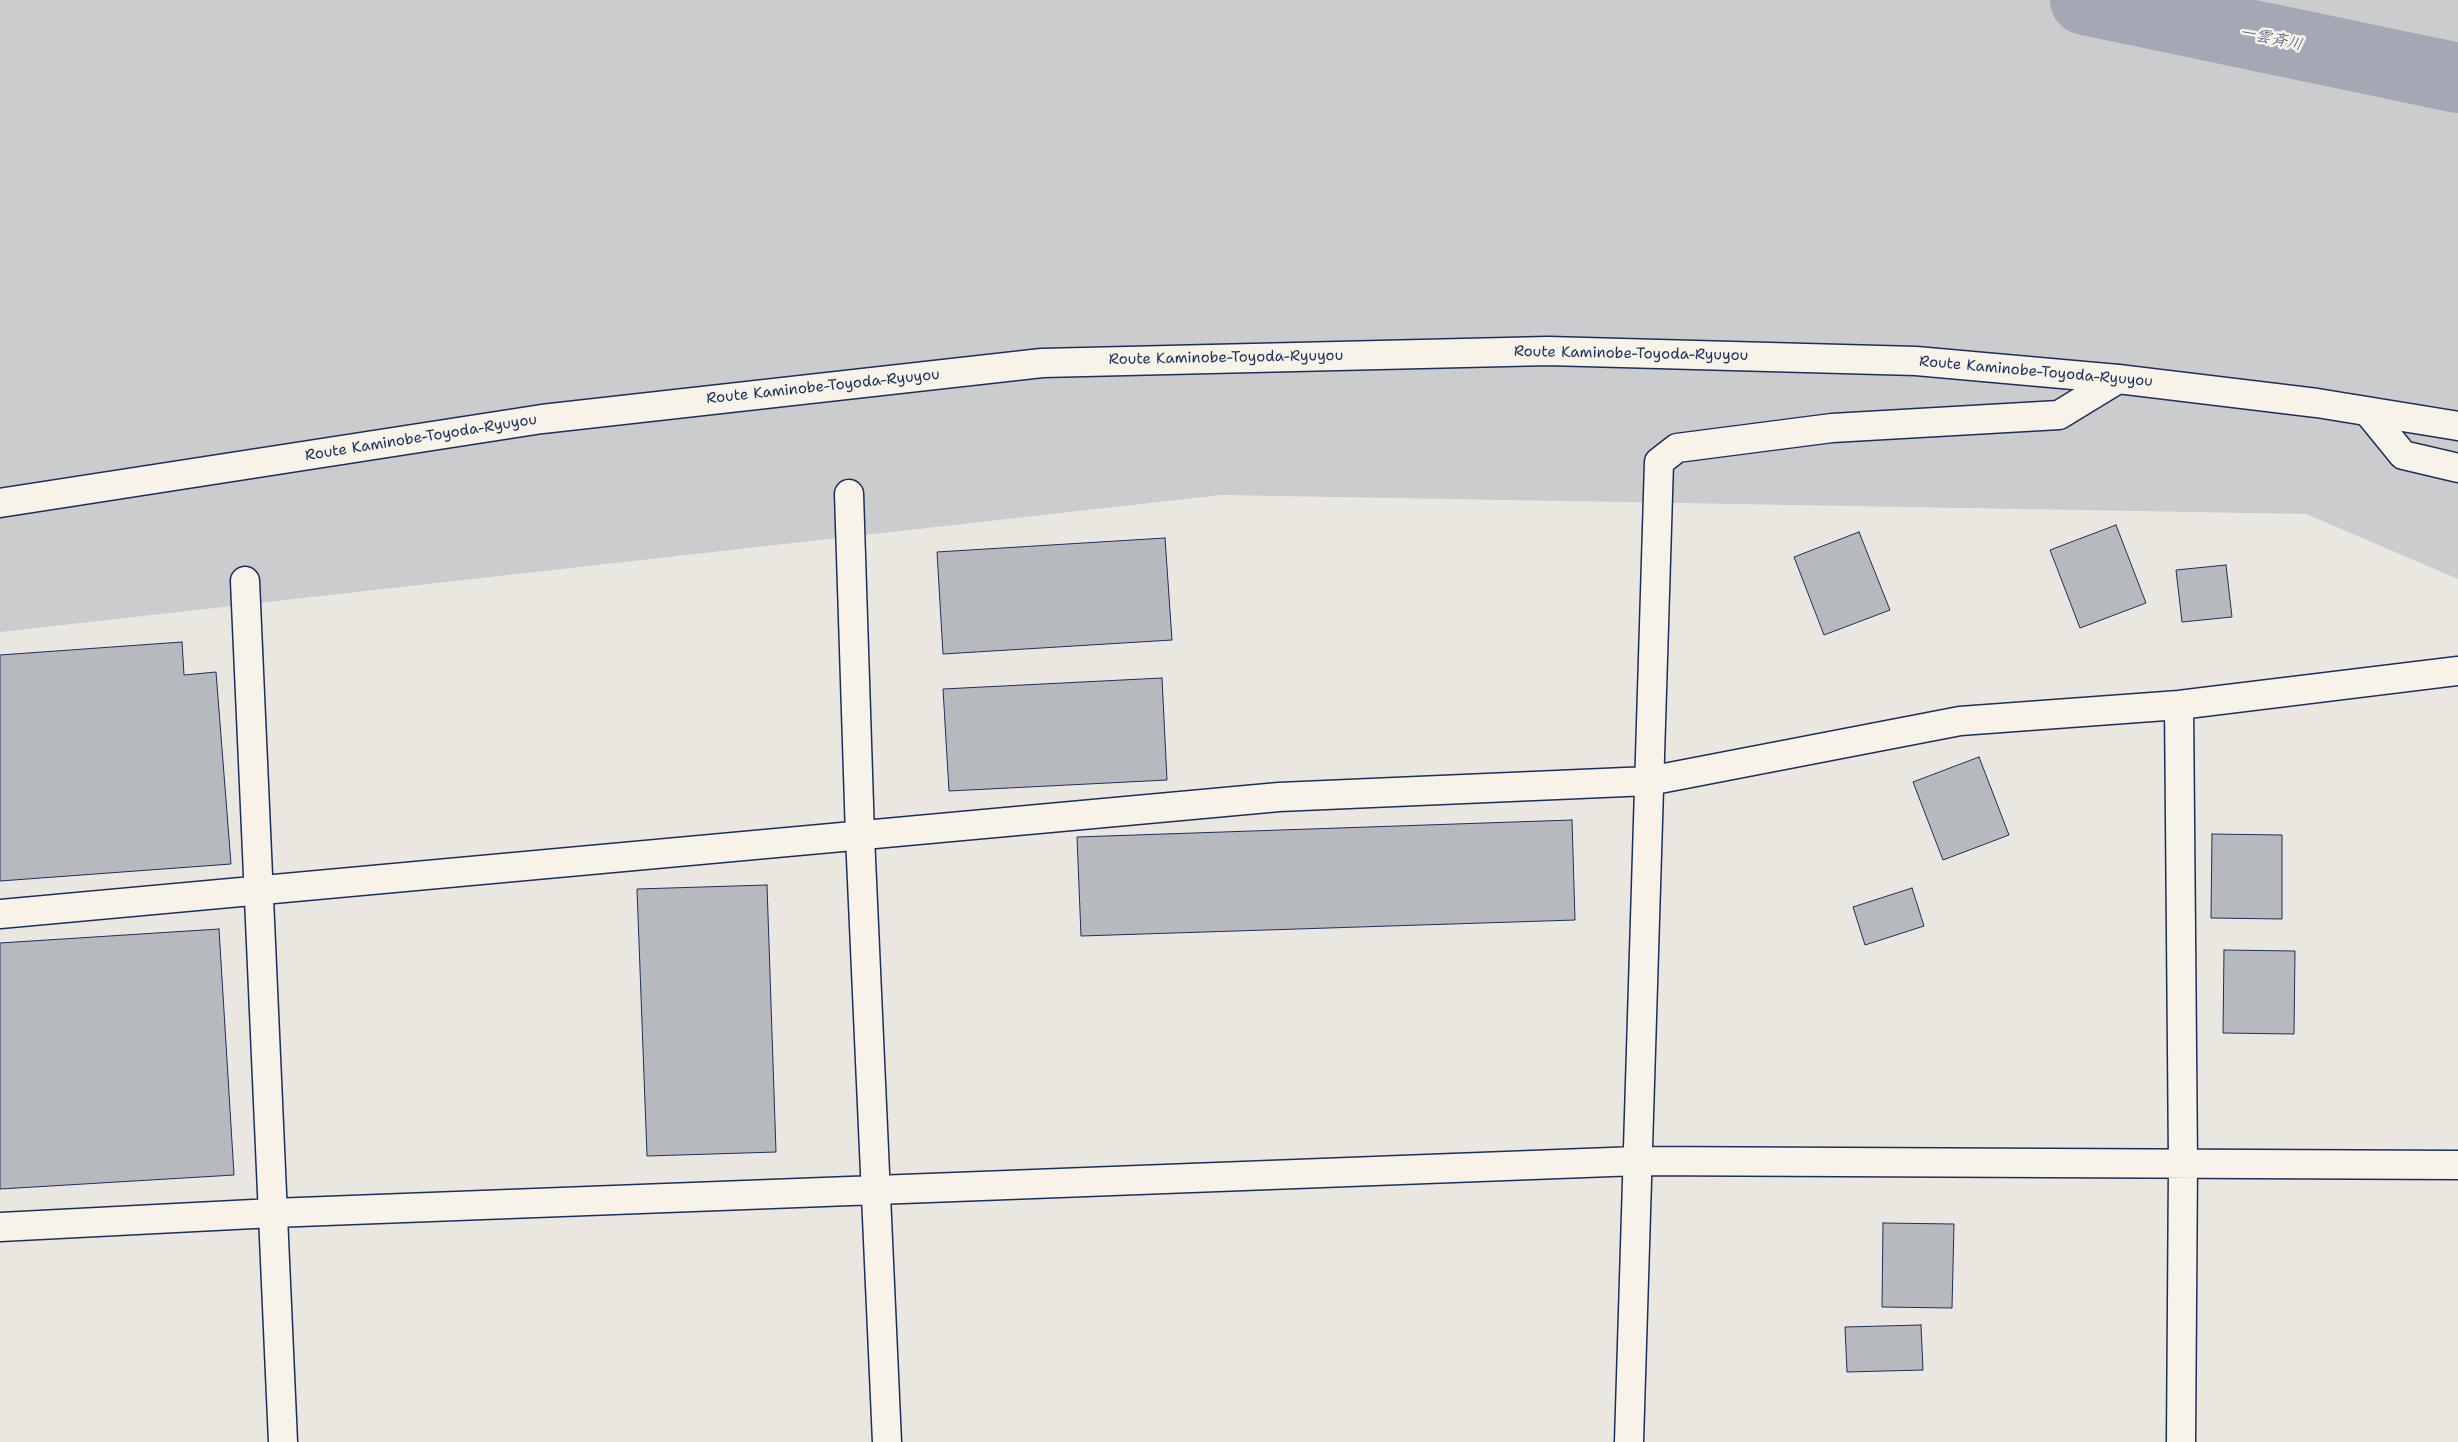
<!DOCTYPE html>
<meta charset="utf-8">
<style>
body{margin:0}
canvas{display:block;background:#eae7e0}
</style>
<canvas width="2458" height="1442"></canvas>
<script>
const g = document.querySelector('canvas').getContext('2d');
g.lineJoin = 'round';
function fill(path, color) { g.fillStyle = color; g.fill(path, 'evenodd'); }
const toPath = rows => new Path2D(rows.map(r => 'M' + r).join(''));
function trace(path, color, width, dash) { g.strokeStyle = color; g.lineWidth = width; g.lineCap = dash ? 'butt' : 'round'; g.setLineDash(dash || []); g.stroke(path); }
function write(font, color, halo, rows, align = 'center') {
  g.font = font + ' "Shantell Sans","Klee One",sans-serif'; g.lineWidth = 5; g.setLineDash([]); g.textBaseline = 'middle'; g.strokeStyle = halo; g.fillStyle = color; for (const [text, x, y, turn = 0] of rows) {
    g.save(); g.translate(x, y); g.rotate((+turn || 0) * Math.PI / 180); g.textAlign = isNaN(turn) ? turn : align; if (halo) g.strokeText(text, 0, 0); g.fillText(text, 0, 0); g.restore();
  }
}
fill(toPath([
 [0,0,2458,0,2458,579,2306,514,1221,495,0,632]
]), '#cbcccd');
trace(toPath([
 [2085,0,2458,78]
]), '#a3a8b4', 70);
const building = toPath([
 [2116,525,2146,603,2080,628,2050,550,2116,525],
 [1859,532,1890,610,1824,635,1794,557,1859,532],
 [1165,538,1172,640,943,654,937,552,1165,538],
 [2226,565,2232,617,2182,622,2176,570,2226,565],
 [182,642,184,675,216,672,231,864,0,881,0,655,182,642],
 [1162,678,1167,780,949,791,943,689,1162,678],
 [1979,757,2009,835,1943,860,1913,782,1979,757],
 [1572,820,1575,920,1081,936,1077,837,1572,820],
 [2212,834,2282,835,2282,919,2211,918,2212,834],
 [767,885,776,1152,647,1156,637,889,767,885],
 [1912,888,1924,926,1865,945,1853,907,1912,888],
 [219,929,234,1175,0,1189,0,943,219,929],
 [2224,950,2295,951,2294,1034,2223,1033,2224,950],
 [1883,1223,1954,1224,1952,1308,1882,1307,1883,1223],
 [1921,1325,1923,1370,1847,1372,1845,1327,1921,1325]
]);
fill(building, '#b6babf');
trace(building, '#1b2f5e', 1);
const minor = toPath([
 [2368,412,2403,455,2458,468],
 [849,494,860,836,887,1442],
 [245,581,283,1442],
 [2179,705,2183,1164,2181,1442],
 [0,914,1279,797,1649,781,1960,721,2179,705,2458,671],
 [0,1227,273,1213,1637,1161,2458,1165],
 [1629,1442,1659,462,1677,448,1832,428,2059,415,2118,379]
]);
const secondary = toPath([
 [0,503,542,419,1042,363,1548,351,1916,361,2118,379,2317,403,2458,426]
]);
trace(minor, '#1b2f5e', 31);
trace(secondary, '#1b2f5e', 31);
trace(minor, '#f7f3e8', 28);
trace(secondary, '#f7f3e8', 28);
write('15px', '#1b2f5e', '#f7f3e8', [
 ["Route Kaminobe-Toyoda-Ryuyou",1631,354,1],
 ["Route Kaminobe-Toyoda-Ryuyou",1226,358,-1],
 ["Route Kaminobe-Toyoda-Ryuyou",2036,372,5],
 ["Route Kaminobe-Toyoda-Ryuyou",823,387,-6],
 ["Route Kaminobe-Toyoda-Ryuyou",421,438,-9]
]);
write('italic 16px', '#445378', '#f7f3e8', [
 ["一雲斉川",2271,39,12]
]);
</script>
